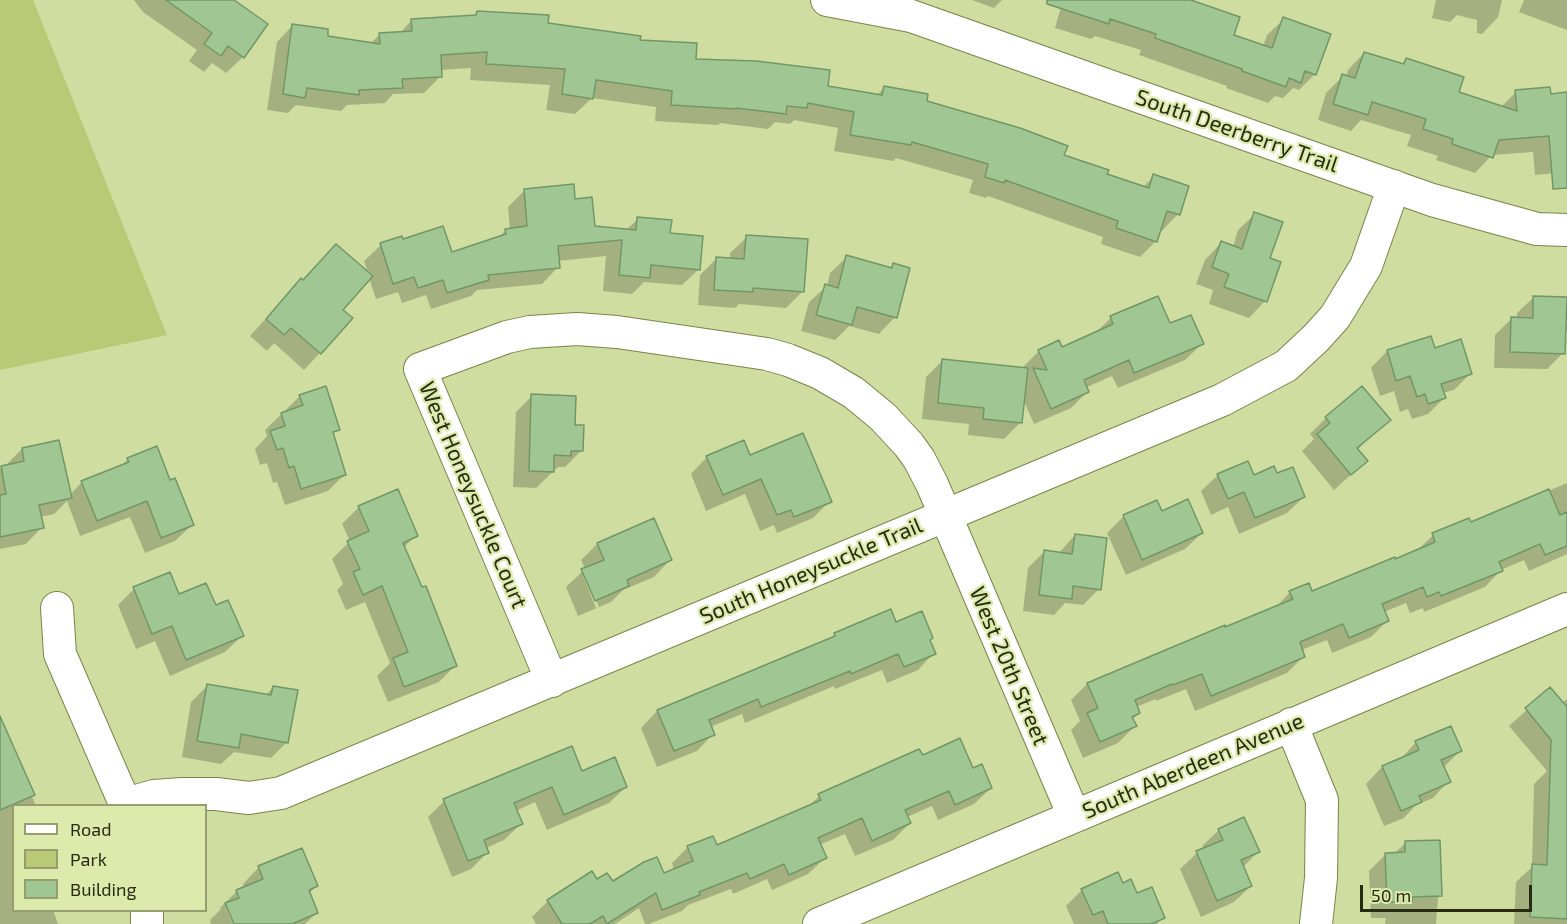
<!DOCTYPE html>
<style>
body{margin:0}
#map{position:relative;width:1567px;height:924px;overflow:hidden;background:#cfdda0;font-family:"Exo 2",sans-serif}
canvas{display:block}
.legend{position:absolute;left:12px;top:804px;width:195px;height:108px;box-sizing:border-box;background:#dceaac;border:2px solid #949e6f;margin:0;padding:8px 10px;list-style:none;font-size:18px;color:#282c14}
.legend li{display:flex;align-items:center;gap:12px;height:30px}
.legend b{width:30px;border:2px solid #949e6f}
.scale{position:absolute;left:1360px;top:885px;width:172px;height:27px;box-sizing:border-box;border:3px solid #282c14;border-top:0;padding-left:8px;font-size:18px;line-height:21px;white-space:nowrap;color:#282c14;-webkit-text-stroke:4px #dceaac;paint-order:stroke}
</style>
<div id="map">
<canvas width="1567" height="924"></canvas>
<ul class="legend">
<li><b style="height:8px;background:#fff"></b>Road</li>
<li><b style="height:16px;background:#b8ca75"></b>Park</li>
<li><b style="height:16px;background:#9fc693"></b>Building</li>
</ul>
<div class="scale">50 m</div>
</div>
<script>
const g = document.querySelector('canvas').getContext('2d');
g.lineJoin = 'round';
function fill(path, color) { g.fillStyle = color; g.fill(path, 'evenodd'); }
const toPath = rows => new Path2D(rows.map(r => 'M' + r).join(''));
function trace(path, color, width, dash) { g.strokeStyle = color; g.lineWidth = width; g.lineCap = dash ? 'butt' : 'round'; g.setLineDash(dash || []); g.stroke(path); }
function write(font, color, halo, rows, align = 'center') {
  g.font = font + ' "Exo 2",sans-serif'; g.lineWidth = 4.5; g.setLineDash([]); g.textBaseline = 'middle'; g.strokeStyle = halo; g.fillStyle = color; for (const [text, x, y, turn = 0] of rows) {
    g.save(); g.translate(x, y); g.rotate((+turn || 0) * Math.PI / 180); g.textAlign = isNaN(turn) ? turn : align; if (halo) g.strokeText(text, 0, 0); g.fillText(text, 0, 0); g.restore();
  }
}
fill(toPath([
 [0,0,33,0,167,335,0,370]
]), '#b8ca75');
fill(toPath([
 [134,0,231,0,243,57,226,73,212,63,204,72,189,61,197,50,143,12],
 [972,0,1002,0,994,8],
 [1063,0,1186,0,1232,35,1263,47,1267,35,1284,19,1315,74,1299,90,1293,88,1283,98,1275,96,1268,103,1226,88,1227,86,1139,55,1141,50,1095,36,1091,39,1055,28],
 [1436,0,1502,0,1498,17,1482,34,1477,33,1477,20,1457,15,1450,22,1432,18],
 [1524,0,1567,0,1567,30,1519,12],
 [477,12,639,41,695,60,826,88,876,96,884,88,926,102,1063,156,1105,175,1143,187,1154,176,1178,214,1162,231,1160,230,1156,241,1140,257,1101,244,1103,237,988,196,986,198,969,193,973,180,896,158,893,161,834,151,838,128,794,120,790,124,775,122,768,129,720,123,718,125,655,121,656,107,592,98,575,114,546,110,550,85,470,80,471,68,440,70,441,76,424,93,393,94,385,103,347,105,341,111,296,105,288,113,267,110,277,42,293,25,326,38,370,44,380,34,399,34,412,20,472,17],
 [1364,53,1401,65,1406,59,1457,93,1501,107,1516,92,1549,95,1567,94,1567,172,1535,175,1533,152,1492,155,1475,173,1436,160,1438,156,1407,146,1411,135,1361,120,1351,131,1318,120,1326,93,1343,76,1346,77,1348,70],
 [525,190,574,201,594,228,626,230,638,219,669,235,699,269,682,285,644,282,632,294,603,291,606,256,558,261,558,267,542,284,477,290,471,296,431,309,426,295,402,303,398,292,376,299,369,278,341,310,351,319,304,370,274,343,267,351,250,336,301,280,369,275,364,261,381,245,402,241,451,254,497,239,506,230,510,230,508,207],
 [1255,214,1268,259,1265,301,1249,318,1209,304,1213,290,1196,284,1205,260,1221,243,1233,247,1238,230],
 [747,237,803,291,786,308,739,304,735,308,698,305,700,275,716,259,730,260,730,253],
 [847,257,890,269,893,265,895,317,879,334,849,326,835,340,801,331,809,302,827,286,830,273],
 [1534,297,1567,298,1567,331,1564,334,1563,353,1547,369,1494,368,1495,335,1511,319,1517,319,1517,313],
 [1157,298,1169,325,1202,344,1185,360,1118,388,1112,376,1085,388,1087,392,1071,408,1034,424,1023,399,1021,422,1004,439,968,435,969,424,922,419,926,377,943,360,1023,369,1023,367,1039,351,1062,348,1094,334,1111,318],
 [1430,338,1434,350,1471,373,1454,390,1443,393,1444,398,1428,414,1412,419,1408,409,1400,412,1394,391,1380,396,1371,368,1387,351],
 [300,396,338,429,332,435,345,474,328,491,285,505,277,482,273,483,267,463,260,465,255,449,267,436,265,430],
 [532,396,574,427,582,450,565,467,558,467,536,488,513,487,516,412],
 [1326,418,1389,420,1357,450,1366,461,1334,490,1302,451,1314,439,1310,434],
 [22,449,70,495,82,482,119,468,128,459,169,482,192,525,175,541,145,553,130,517,80,536,67,501,54,514,40,517,42,527,26,544,0,549,0,469,5,466],
 [707,457,750,457,830,501,813,518,777,533,774,525,760,531,745,494,706,511,691,474],
 [1218,475,1277,475,1304,497,1287,513,1239,534,1228,507,1211,515,1201,491],
 [1567,483,1567,554,1529,571,1524,560,1501,570,1485,587,1424,612,1423,608,1410,613,1406,603,1384,612,1387,621,1371,637,1332,653,1327,640,1301,650,1304,656,1287,673,1195,711,1186,689,1156,701,1156,699,1136,707,1139,713,1132,720,1135,726,1118,743,1083,758,1071,730,1080,721,1071,700,1087,684,1274,609,1290,592,1311,593,1416,552,1433,535,1470,524],
 [359,507,417,535,403,548,456,665,439,682,388,702,377,676,390,663,365,602,346,610,337,590,343,584,332,559,350,541,342,524],
 [1124,516,1202,533,1185,549,1126,575,1107,533],
 [1075,535,1099,589,1083,605,1065,603,1054,615,1023,611,1028,568,1045,551,1059,553],
 [597,544,670,560,654,577,623,590,611,602,578,616,566,587,585,569,581,560],
 [583,576,586,576,599,607,596,608],
 [134,589,178,596,215,607,242,636,225,652,170,676,155,641,136,649,118,605],
 [895,624,929,641,934,653,918,670,887,683,882,670,835,689,834,686,745,723,742,714,710,727,713,734,697,751,657,767,641,728,657,711,828,641,835,634],
 [208,685,265,696,273,687,287,742,271,758,234,752,221,764,182,757,191,702],
 [1550,689,1562,703,1567,699,1567,924,1514,924,1516,882,1532,867,1534,784,1547,771,1509,726],
 [0,720,36,806,14,806,14,910,53,910,58,924,0,924],
 [1416,742,1460,751,1443,768,1449,781,1433,798,1416,805,1404,818,1384,826,1366,784,1382,767,1400,760],
 [922,757,972,770,991,788,974,804,938,820,932,806,907,817,910,823,893,840,855,856,845,834,819,845,825,858,808,874,772,890,767,879,733,894,731,889,688,905,682,911,649,924,645,924,639,908,615,924,536,924,532,917,548,901,597,881,612,883,663,875,674,870,672,863,688,847,716,847,808,807,819,796],
 [582,773,626,787,609,803,547,830,535,802,516,811,521,824,504,840,486,848,488,852,471,869,452,877,428,817,444,801],
 [1219,830,1258,852,1243,867,1251,886,1234,902,1201,917,1180,869,1197,853,1204,849,1202,846],
 [1406,842,1440,895,1438,898,1436,924,1385,924,1386,918,1371,918,1369,871,1386,854,1394,854],
 [259,867,316,886,309,894,316,913,305,924,236,924,228,906,226,908,233,924,211,924,210,920,221,909,220,908,237,891,244,888,243,884],
 [1123,885,1163,917,1157,924,1074,924,1066,906,1082,890]
]), '#0003');
const building = toPath([
 [166,0,234,0,268,24,244,58,228,46,221,56,204,44,212,33,166,0],
 [1047,0,1191,0,1240,17,1234,35,1272,48,1283,17,1331,34,1316,75,1305,71,1301,83,1289,78,1286,87,1242,71,1242,69,1155,38,1156,34,1110,19,1109,24,1047,4,1047,0],
 [477,11,549,15,548,23,641,36,640,40,697,43,696,59,756,61,830,70,828,86,882,95,884,86,928,94,927,101,1020,128,1068,146,1064,155,1109,170,1107,174,1149,188,1153,174,1189,186,1180,215,1167,211,1157,242,1116,228,1118,221,1005,180,1004,183,985,177,988,164,912,142,911,145,850,135,854,112,808,103,807,108,787,106,786,114,736,108,736,109,671,105,672,91,596,80,593,99,562,94,565,69,486,64,487,52,441,55,442,77,402,79,403,88,359,90,359,95,307,88,305,98,283,94,292,24,328,29,328,36,380,44,379,33,412,31,411,19,476,15,477,11],
 [1364,52,1404,64,1406,58,1464,77,1459,92,1517,111,1515,90,1550,87,1551,94,1567,92,1567,188,1553,189,1549,136,1499,140,1493,158,1452,144,1453,139,1423,129,1426,119,1372,102,1368,115,1333,104,1342,74,1355,78,1364,52],
 [574,184,575,199,592,197,595,226,636,230,637,217,672,220,670,233,703,236,700,270,651,265,650,278,619,275,622,240,558,246,560,268,488,275,489,280,447,293,443,280,418,288,414,277,393,284,380,243,402,236,403,239,443,226,452,252,506,234,505,229,527,226,524,189,574,184],
 [1254,212,1283,222,1270,258,1281,262,1267,302,1224,287,1229,274,1212,267,1221,241,1242,249,1254,212],
 [746,235,808,239,804,292,753,288,753,292,714,290,716,257,744,259,746,235],
 [336,244,373,276,343,310,353,318,321,354,291,328,284,335,266,319,301,278,303,280,336,244],
 [846,255,892,268,893,263,910,268,897,318,857,307,852,325,816,315,825,284,838,288,846,255],
 [1158,296,1170,323,1191,315,1204,344,1134,373,1129,360,1084,380,1089,392,1051,409,1033,368,1047,370,1038,350,1059,340,1062,347,1113,324,1110,316,1158,296],
 [1533,296,1567,297,1565,354,1510,352,1511,317,1533,318,1533,296],
 [1431,336,1435,348,1461,339,1472,374,1441,384,1446,398,1428,404,1425,394,1417,397,1410,376,1396,381,1387,350,1431,336],
 [942,359,1028,368,1022,423,983,419,984,408,938,403,942,359],
 [326,386,340,430,333,432,346,475,301,489,294,466,289,468,283,448,277,450,270,431,285,426,281,413,303,405,299,395,326,386],
 [1362,386,1391,420,1357,448,1368,461,1351,475,1317,434,1330,423,1325,417,1362,386],
 [531,394,576,396,575,425,584,425,583,451,571,451,571,456,554,455,554,472,529,471,531,394],
 [803,433,832,502,794,517,791,510,777,515,761,479,723,495,706,456,744,440,750,455,803,433],
 [59,440,72,498,39,505,44,528,0,537,0,495,6,494,1,466,24,461,22,448,59,440],
 [157,446,170,480,175,478,194,525,161,538,147,501,97,521,81,481,129,462,127,458,157,446],
 [1248,461,1254,475,1274,466,1277,473,1293,467,1305,497,1255,518,1244,492,1228,499,1217,474,1248,461],
 [398,489,418,536,403,543,422,587,426,586,457,666,404,687,393,658,408,652,382,586,363,595,353,572,360,569,347,541,369,531,358,506,398,489],
 [1549,489,1560,515,1567,512,1567,546,1545,555,1540,544,1499,562,1503,571,1441,596,1439,592,1427,597,1423,587,1382,604,1389,621,1349,638,1343,624,1300,642,1305,657,1211,696,1202,674,1173,685,1172,684,1135,700,1140,713,1132,717,1137,726,1100,742,1087,713,1098,708,1087,683,1225,625,1225,627,1293,599,1289,591,1309,583,1312,591,1395,557,1395,559,1435,542,1432,533,1469,518,1471,522,1549,489],
 [1188,499,1203,533,1142,560,1123,515,1157,500,1162,511,1188,499],
 [654,518,672,560,627,580,629,586,595,601,581,569,604,560,597,543,654,518],
 [1075,534,1107,538,1101,590,1073,586,1072,599,1039,595,1044,550,1072,554,1075,534],
 [170,572,179,594,206,583,216,605,228,600,244,636,186,660,172,626,152,634,133,587,170,572],
 [891,609,896,622,922,611,933,638,930,640,936,654,904,667,898,654,851,674,850,671,761,707,758,699,709,720,715,735,674,751,657,710,835,636,834,633,891,609],
 [207,684,271,695,273,686,298,690,288,743,241,734,239,748,197,741,207,684],
 [1550,687,1567,707,1567,919,1530,917,1532,864,1547,865,1551,740,1525,708,1550,687],
 [0,716,35,795,0,810,0,716],
 [1451,726,1462,751,1441,760,1451,782,1419,796,1422,802,1401,811,1382,766,1419,750,1415,741,1451,726],
 [960,738,973,768,982,764,992,788,955,805,949,791,905,810,911,823,872,841,862,818,818,838,827,858,789,875,784,864,750,879,747,873,699,892,700,895,662,910,656,893,607,924,603,916,590,924,562,924,547,900,592,871,597,879,607,873,613,881,644,862,657,857,664,873,693,861,687,846,713,836,717,845,821,800,818,794,919,749,923,755,960,738],
 [572,746,582,771,615,757,627,787,564,815,552,787,514,803,523,824,484,840,489,853,468,861,443,799,572,746],
 [1244,817,1260,852,1241,860,1252,886,1217,901,1196,851,1223,840,1218,829,1244,817],
 [1440,840,1442,896,1412,897,1412,902,1387,902,1385,853,1405,852,1405,841,1440,840],
 [302,848,318,886,309,890,318,913,292,924,234,924,225,903,239,898,236,890,263,879,258,866,302,848],
 [1118,872,1123,883,1131,879,1137,893,1152,887,1165,918,1151,924,1108,924,1103,911,1093,915,1081,889,1118,872]
]);
fill(building, '#9fc693');
trace(building, '#729766', 1.5);
const minor = toPath([
 [827,0,911,16,1432,200,1537,229,1567,230],
 [57,608,60,654,126,806],
 [552,681,420,369,507,337,530,332,577,329,617,332,767,354,788,360,820,373,854,393,883,417,909,445,919,459,932,484,1074,816],
 [1291,724,1322,800,1321,878,1316,924],
 [126,804,154,796,182,794,216,794,249,798,281,793,1222,400,1286,366,1316,338,1335,317,1366,266,1394,186],
 [147,910,147,924],
 [819,924,1567,609]
]);
trace(minor, '#79844b', 34);
trace(minor, '#fff', 32);
write('22px', '#282c14', '#dceaac', [
 ["South Deerberry Trail",1237,131,19],
 ["West Honeysuckle Court",473,495,67],
 ["South Honeysuckle Trail",811,571,-23],
 ["West 20th Street",1009,666,67],
 ["South Aberdeen Avenue",1193,766,-23]
]);
</script>
